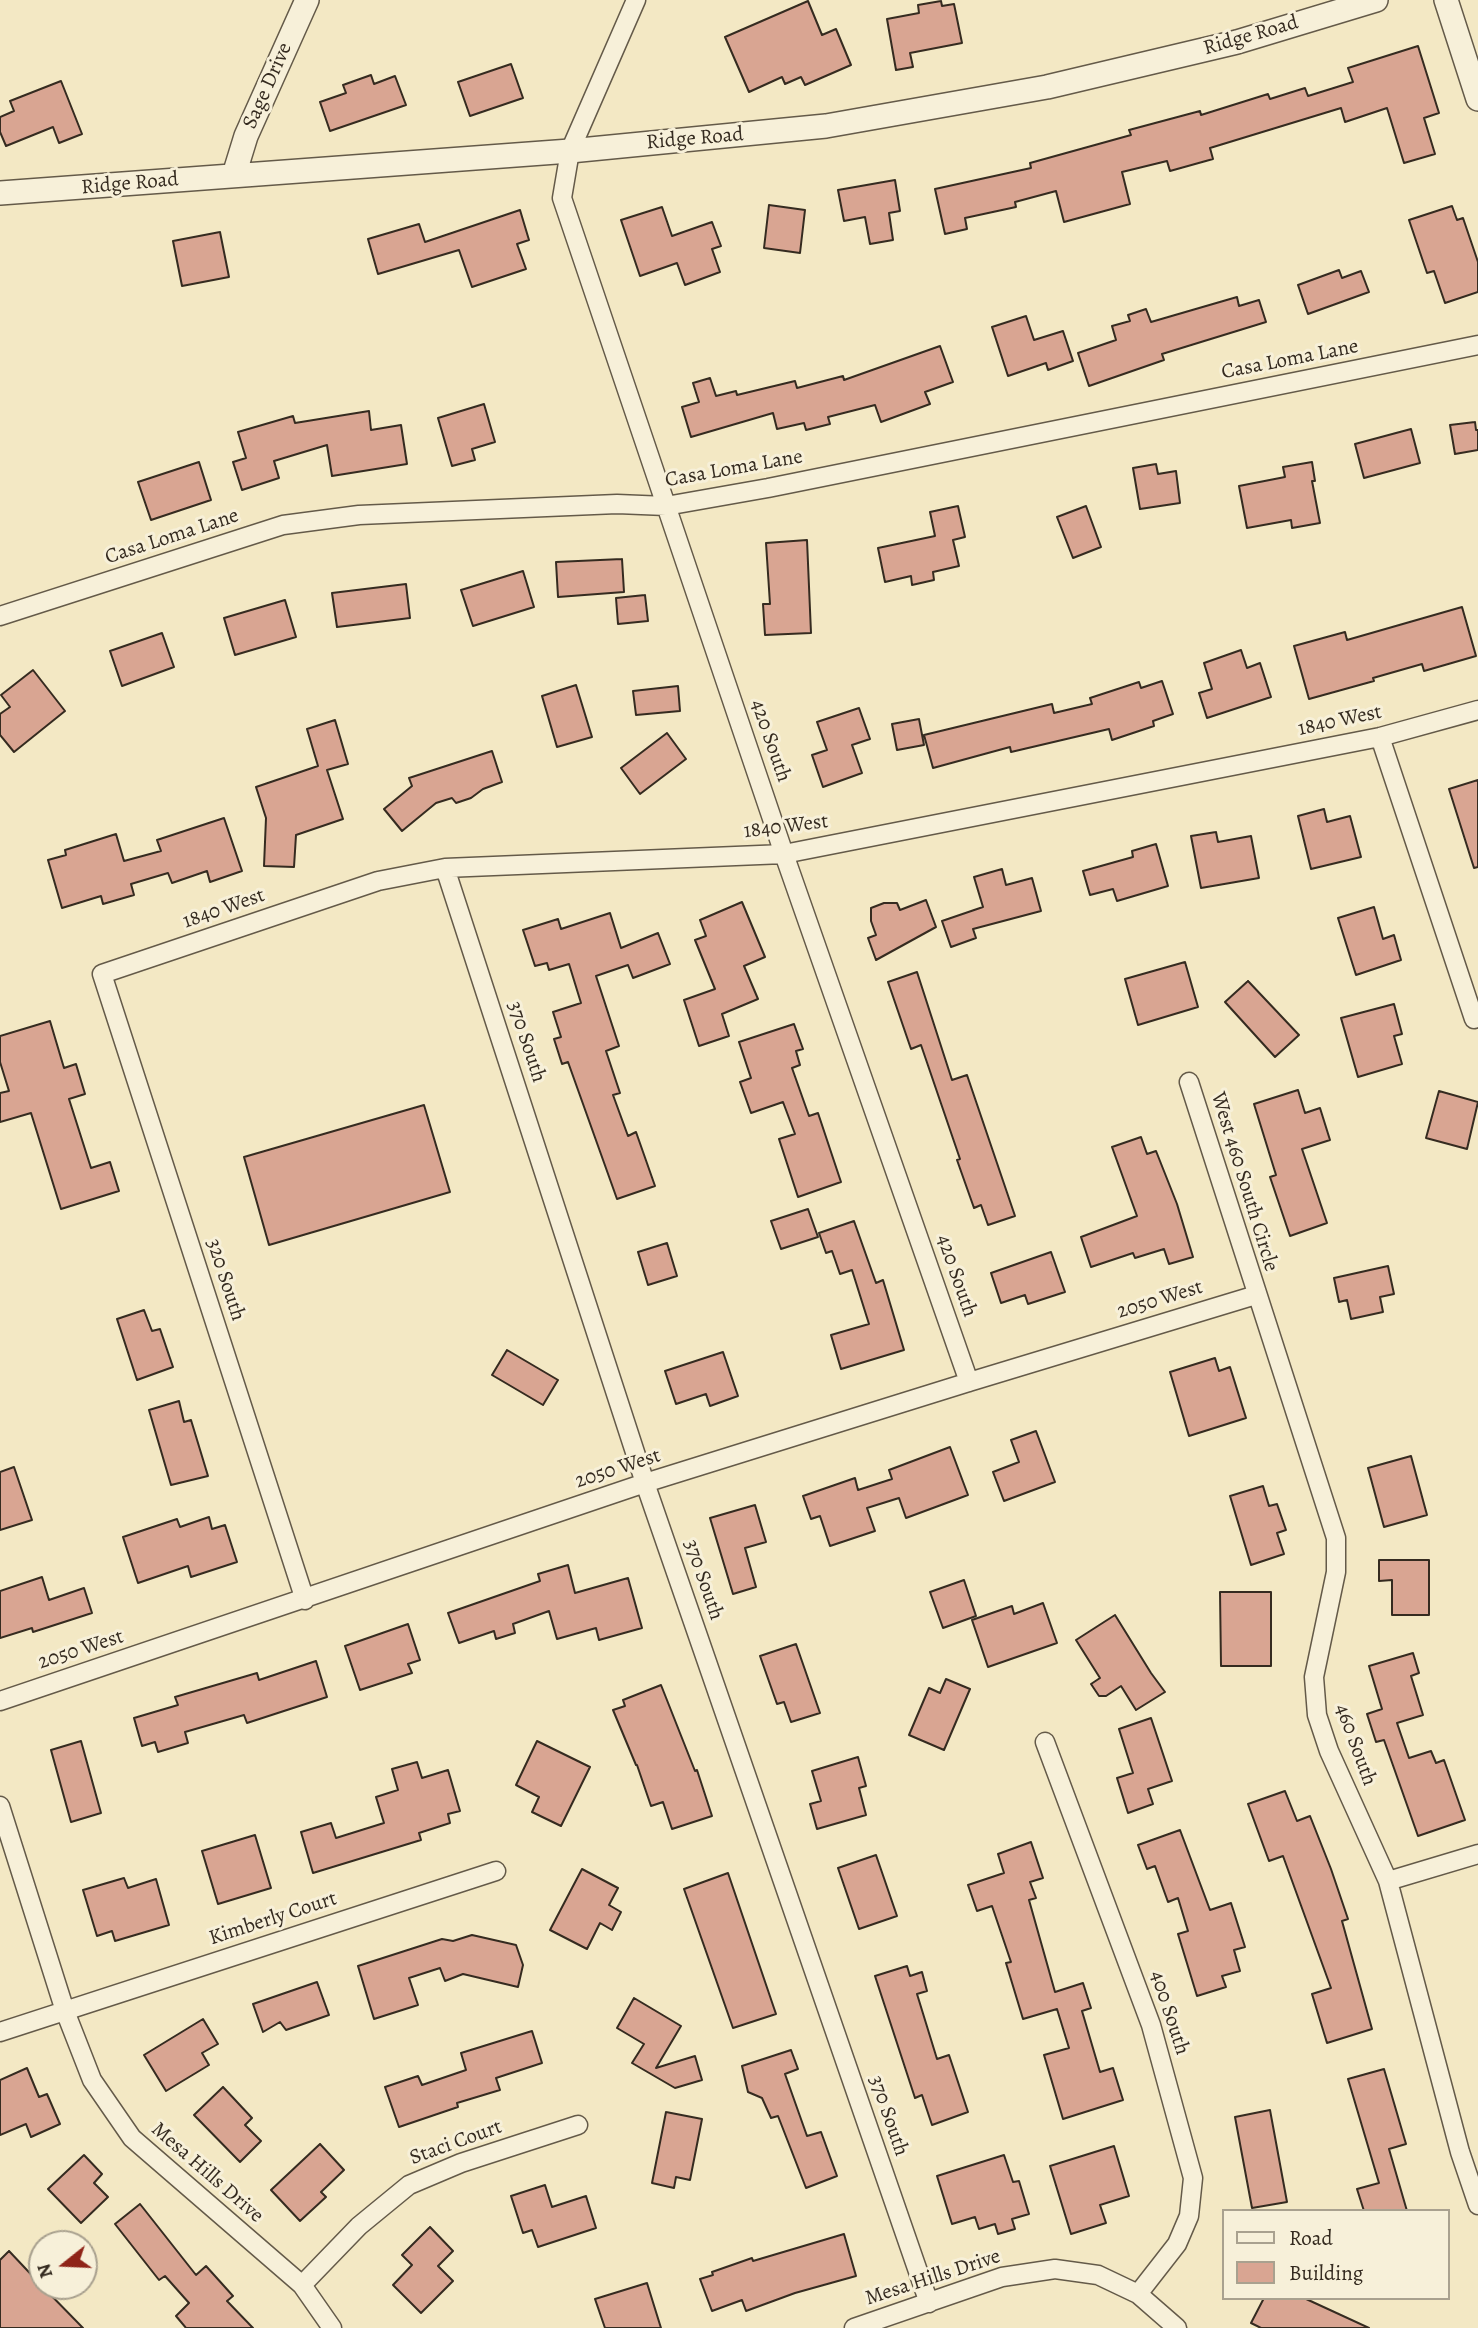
<!DOCTYPE html>
<style>
body{margin:0}
#map{position:relative;width:1478px;height:2328px;overflow:hidden;background:#f3e8c4;font-family:Alegreya,serif}
canvas{display:block}
.legend{position:absolute;left:1222px;top:2209px;width:228px;height:91px;box-sizing:border-box;background:#f7f0d9;border:2px solid #a9a18f;margin:0;padding:9px 12px;list-style:none;font-size:21px;color:#352b20}
.legend li{display:flex;align-items:center;gap:14px;height:35px}
.legend b{width:35px;border:2px solid #a9a18f}
.north{position:absolute;left:28px;top:2230px;width:70px;height:70px;box-sizing:border-box;background:#f7f0d9;border:2px solid #a9a18f;border-radius:50%;rotate:252deg;font-size:19px;font-weight:700;line-height:28px;text-align:center;color:#352b20}
.north::after{content:'';display:block;margin:auto;width:24px;height:32px;background:#8f2418;clip-path:polygon(50% 0,100% 100%,50% 72%,0 100%)}
</style>
<div id="map">
<canvas width="1478" height="2328"></canvas>
<ul class="legend">
<li><b style="height:9px;background:#f7f0d9"></b>Road</li>
<li><b style="height:19px;background:#d9a592"></b>Building</li>
</ul>
<div class="north">N</div>
</div>
<script>
const g = document.querySelector('canvas').getContext('2d');
g.lineJoin = 'round';
function fill(path, color) { g.fillStyle = color; g.fill(path, 'evenodd'); }
const toPath = rows => new Path2D(rows.map(r => 'M' + r).join(''));
function trace(path, color, width, dash) { g.strokeStyle = color; g.lineWidth = width; g.lineCap = dash ? 'butt' : 'round'; g.setLineDash(dash || []); g.stroke(path); }
function write(font, color, halo, rows, align = 'center') {
  g.font = font + ' Alegreya,serif'; g.lineWidth = 6; g.setLineDash([]); g.textBaseline = 'middle'; g.strokeStyle = halo; g.fillStyle = color; for (const [text, x, y, turn = 0] of rows) {
    g.save(); g.translate(x, y); g.rotate((+turn || 0) * Math.PI / 180); g.textAlign = isNaN(turn) ? turn : align; if (halo) g.strokeText(text, 0, 0); g.fillText(text, 0, 0); g.restore();
  }
}
const building = toPath([
 [808,1,822,35,836,29,851,65,805,85,801,77,785,84,782,77,749,92,725,37,808,1],
 [941,1,942,6,954,4,962,43,910,53,913,67,896,70,887,19,919,13,918,5,941,1],
 [1418,46,1439,113,1424,118,1435,154,1404,163,1387,108,1345,122,1341,108,1210,148,1213,159,1170,171,1167,161,1122,172,1130,204,1064,222,1056,191,1015,202,1016,207,965,218,967,229,945,234,935,189,1031,168,1030,163,1131,135,1129,130,1200,111,1201,115,1268,94,1270,99,1305,88,1308,96,1353,82,1348,68,1418,46],
 [511,64,523,98,470,116,458,82,511,64],
 [371,75,374,84,395,76,406,105,330,131,320,102,346,93,343,85,371,75],
 [61,81,82,134,59,143,53,127,6,146,0,132,0,117,14,111,10,101,61,81],
 [895,180,900,211,889,213,893,240,870,244,865,217,844,221,838,190,895,180],
 [769,205,805,210,800,253,764,248,769,205],
 [1452,206,1457,220,1463,218,1478,262,1478,292,1445,303,1434,271,1427,273,1409,220,1452,206],
 [662,207,672,236,712,222,721,246,712,249,720,272,685,285,677,263,640,276,621,220,662,207],
 [520,210,529,240,517,244,526,269,472,287,459,250,378,274,368,239,419,224,425,242,520,210],
 [220,232,229,277,182,286,173,241,220,232],
 [1339,270,1342,278,1361,271,1369,292,1308,314,1298,285,1339,270],
 [1237,297,1239,306,1259,300,1266,322,1162,354,1164,360,1089,386,1078,353,1116,340,1112,326,1130,321,1128,315,1146,309,1151,322,1237,297],
 [1026,316,1034,340,1063,331,1073,361,1048,370,1046,363,1008,376,992,327,1026,316],
 [940,346,953,382,925,392,930,404,881,422,875,405,828,417,830,424,806,430,804,423,777,429,773,413,691,437,682,407,699,402,693,383,710,378,716,396,736,391,737,395,795,381,797,388,843,376,844,380,940,346],
 [484,404,495,442,472,449,475,460,452,466,438,418,484,404],
 [369,411,371,430,401,425,407,464,332,476,327,445,274,461,279,478,242,490,233,462,246,458,238,432,293,416,295,423,369,411],
 [1475,422,1476,430,1478,430,1478,450,1455,454,1450,425,1475,422],
 [1411,429,1420,463,1364,478,1355,444,1411,429],
 [199,462,211,500,151,520,138,482,199,462],
 [1312,462,1315,481,1312,481,1320,523,1292,528,1291,520,1247,528,1239,486,1285,477,1283,467,1312,462],
 [1156,464,1158,474,1176,471,1180,503,1140,509,1133,468,1156,464],
 [958,506,965,537,953,540,959,566,933,572,934,580,912,585,911,576,885,582,878,548,935,536,930,512,958,506],
 [1086,506,1101,547,1073,558,1057,517,1086,506],
 [807,540,811,633,765,635,763,604,770,604,766,543,807,540],
 [622,559,624,592,558,597,556,562,622,559],
 [523,571,534,607,473,626,461,590,523,571],
 [406,584,410,618,337,627,332,593,406,584],
 [645,595,648,621,618,624,616,598,645,595],
 [285,600,296,637,235,655,224,618,285,600],
 [1462,607,1476,656,1424,671,1422,664,1373,678,1374,681,1309,699,1294,646,1345,632,1347,640,1462,607],
 [162,633,174,667,122,686,110,651,162,633],
 [1241,650,1247,668,1260,663,1271,697,1207,718,1199,693,1212,689,1204,663,1241,650],
 [33,670,65,711,14,752,0,735,0,714,10,707,1,695,33,670],
 [1162,681,1173,714,1153,721,1154,726,1112,740,1109,729,1011,752,1010,747,933,768,924,735,1052,704,1054,713,1092,704,1090,698,1139,682,1141,688,1162,681],
 [576,685,592,737,557,747,542,696,576,685],
 [678,686,680,711,636,715,633,691,678,686],
 [859,708,870,739,852,745,862,773,823,787,812,755,827,750,817,722,859,708],
 [919,719,924,745,897,750,892,724,919,719],
 [335,720,348,764,327,770,343,819,296,835,294,867,264,866,266,818,256,787,318,766,307,729,335,720],
 [667,733,686,759,640,794,621,768,667,733],
 [492,751,502,782,483,789,471,798,456,803,452,798,436,803,402,831,384,809,412,786,409,778,492,751],
 [1478,780,1478,867,1474,868,1449,789,1478,780],
 [1324,809,1327,822,1350,816,1361,857,1311,869,1298,816,1324,809],
 [224,818,242,871,210,882,207,871,172,883,168,873,131,884,134,895,103,904,101,896,62,908,48,860,66,855,65,850,116,834,124,861,161,851,157,840,224,818],
 [1216,832,1218,842,1251,836,1259,878,1201,888,1191,836,1216,832],
 [1156,844,1168,886,1117,901,1113,889,1090,895,1083,871,1133,857,1132,851,1156,844],
 [1002,869,1006,885,1032,878,1041,911,973,929,976,938,951,947,942,921,983,907,974,877,1002,869],
 [926,900,936,927,876,960,868,938,876,935,871,921,871,908,884,903,897,903,900,910,926,900],
 [742,902,765,957,744,966,758,999,722,1014,729,1036,699,1046,684,1000,715,989,695,940,706,936,700,920,742,902],
 [1374,907,1383,939,1394,935,1401,960,1356,975,1338,918,1374,907],
 [610,913,621,948,658,933,670,964,633,978,628,965,596,976,619,1046,606,1051,620,1093,613,1095,628,1136,636,1132,655,1186,617,1199,568,1062,562,1064,554,1039,561,1037,553,1012,581,1003,569,964,549,970,547,963,535,966,523,930,558,919,561,929,610,913],
 [1185,962,1198,1007,1138,1025,1125,979,1185,962],
 [917,972,952,1080,967,1075,1015,1216,988,1225,981,1205,974,1208,957,1160,960,1159,921,1045,911,1049,888,982,917,972],
 [1248,981,1299,1035,1275,1057,1225,1002,1248,981],
 [1394,1004,1402,1034,1394,1036,1402,1064,1358,1077,1341,1018,1394,1004],
 [50,1021,64,1068,76,1064,85,1094,69,1099,91,1168,110,1162,119,1191,61,1209,31,1113,0,1122,0,1093,9,1091,0,1062,0,1036,50,1021],
 [794,1024,803,1049,796,1051,800,1065,792,1068,809,1116,818,1113,841,1182,798,1197,779,1139,795,1134,783,1102,751,1113,740,1082,751,1078,739,1042,794,1024],
 [1298,1090,1305,1113,1320,1108,1330,1140,1302,1149,1327,1223,1290,1236,1270,1177,1276,1175,1254,1104,1298,1090],
 [1439,1091,1478,1102,1467,1149,1426,1138,1439,1091],
 [424,1105,450,1192,269,1245,244,1157,424,1105],
 [1141,1137,1147,1154,1156,1151,1177,1204,1193,1257,1169,1264,1164,1249,1135,1258,1133,1253,1091,1267,1081,1237,1137,1216,1112,1147,1141,1137],
 [808,1209,818,1237,781,1249,771,1221,808,1209],
 [854,1221,876,1283,883,1280,904,1350,841,1369,831,1335,869,1324,852,1270,840,1274,832,1251,826,1253,819,1233,854,1221],
 [667,1243,677,1276,648,1285,638,1252,667,1243],
 [1051,1252,1065,1292,1028,1304,1025,1295,1001,1303,991,1273,1051,1252],
 [1388,1266,1394,1294,1380,1297,1383,1312,1351,1319,1347,1300,1339,1302,1334,1278,1388,1266],
 [144,1310,152,1331,160,1329,173,1367,137,1380,117,1319,144,1310],
 [507,1350,558,1380,543,1405,492,1375,507,1350],
 [723,1352,738,1396,710,1406,706,1394,676,1404,665,1371,723,1352],
 [1215,1358,1219,1371,1230,1367,1246,1418,1189,1436,1170,1372,1215,1358],
 [179,1401,184,1422,191,1420,208,1476,171,1485,149,1410,179,1401],
 [1036,1431,1055,1482,1004,1501,993,1472,1019,1462,1011,1440,1036,1431],
 [950,1447,968,1495,906,1518,899,1498,867,1508,875,1531,830,1546,820,1516,811,1519,803,1496,855,1478,858,1490,892,1479,889,1470,950,1447],
 [1411,1456,1427,1515,1384,1527,1368,1468,1411,1456],
 [14,1467,32,1520,0,1530,0,1472,14,1467],
 [1263,1486,1269,1506,1277,1504,1286,1530,1277,1533,1284,1554,1251,1565,1230,1496,1263,1486],
 [755,1505,766,1542,745,1548,756,1587,733,1594,710,1518,755,1505],
 [209,1517,212,1529,225,1525,237,1562,191,1577,188,1566,138,1583,123,1537,177,1519,180,1527,209,1517],
 [1379,1560,1429,1560,1429,1615,1392,1615,1392,1580,1379,1581,1379,1560],
 [568,1565,575,1593,628,1578,642,1628,599,1640,596,1628,557,1639,549,1611,513,1624,515,1633,496,1639,494,1631,459,1643,448,1613,540,1581,538,1574,568,1565],
 [42,1577,49,1600,84,1588,92,1613,33,1632,32,1628,0,1638,0,1591,42,1577],
 [964,1580,976,1616,943,1628,930,1592,964,1580],
 [1220,1592,1271,1592,1271,1666,1221,1666,1220,1592],
 [1043,1603,1057,1643,988,1667,972,1620,1012,1606,1014,1614,1043,1603],
 [1115,1615,1151,1673,1165,1692,1136,1710,1121,1686,1106,1696,1099,1696,1091,1684,1100,1678,1076,1640,1115,1615],
 [408,1624,420,1660,408,1664,412,1673,360,1690,345,1646,408,1624],
 [796,1644,820,1713,791,1722,784,1702,777,1704,760,1656,796,1644],
 [1413,1653,1419,1673,1411,1676,1423,1715,1397,1723,1409,1758,1431,1751,1436,1763,1444,1760,1465,1820,1418,1836,1384,1740,1376,1742,1367,1714,1382,1709,1369,1666,1413,1653],
 [316,1661,327,1697,247,1723,244,1715,185,1732,188,1743,158,1752,155,1742,142,1746,134,1718,178,1705,175,1697,257,1673,259,1680,316,1661],
 [946,1679,970,1689,944,1750,909,1735,929,1688,940,1693,946,1679],
 [661,1685,695,1771,697,1770,712,1816,672,1829,663,1802,651,1806,637,1765,636,1765,613,1710,625,1706,623,1700,661,1685],
 [1151,1718,1172,1781,1148,1789,1153,1804,1128,1813,1117,1778,1133,1773,1119,1729,1151,1718],
 [81,1741,101,1813,71,1822,51,1750,81,1741],
 [537,1741,590,1767,561,1826,532,1812,539,1797,516,1785,537,1741],
 [858,1757,866,1786,859,1788,866,1815,817,1829,810,1804,821,1801,812,1771,858,1757],
 [417,1762,422,1778,448,1770,460,1811,448,1814,450,1823,419,1833,421,1840,313,1873,301,1832,331,1823,336,1838,384,1823,376,1797,398,1790,392,1769,417,1762],
 [1285,1791,1297,1821,1310,1816,1331,1869,1348,1919,1342,1921,1372,2029,1327,2043,1312,1994,1331,1988,1283,1856,1269,1861,1248,1804,1285,1791],
 [1180,1830,1210,1910,1231,1903,1245,1947,1234,1950,1240,1971,1222,1976,1226,1987,1197,1996,1178,1934,1188,1931,1178,1898,1168,1902,1155,1866,1147,1869,1138,1845,1180,1830],
 [255,1835,271,1888,218,1904,202,1851,255,1835],
 [1031,1842,1043,1878,1030,1882,1036,1898,1029,1900,1055,1992,1083,1983,1091,2008,1082,2011,1100,2072,1113,2068,1123,2100,1063,2119,1044,2055,1069,2048,1057,2009,1023,2019,1006,1963,1011,1962,992,1906,977,1911,968,1885,1004,1873,998,1854,1031,1842],
 [876,1855,897,1916,859,1929,838,1868,876,1855],
 [582,1869,618,1888,609,1905,621,1912,612,1930,600,1923,587,1949,550,1930,582,1869],
 [728,1873,776,2014,733,2028,684,1889,728,1873],
 [124,1878,128,1888,156,1879,169,1925,115,1941,112,1931,97,1936,83,1890,124,1878],
 [472,1935,516,1945,523,1965,518,1987,463,1974,445,1981,440,1968,409,1978,418,2005,374,2019,358,1966,442,1939,453,1941,472,1935],
 [907,1966,910,1976,922,1972,927,1991,917,1994,937,2059,949,2055,968,2112,932,2125,922,2095,915,2098,875,1976,907,1966],
 [317,1982,329,2015,286,2030,280,2022,263,2032,253,2004,317,1982],
 [634,1998,681,2026,656,2068,695,2056,702,2080,675,2088,632,2063,644,2044,617,2028,634,1998],
 [203,2019,218,2044,202,2053,209,2065,166,2091,144,2055,203,2019],
 [532,2031,542,2063,496,2078,500,2090,457,2103,458,2107,399,2127,385,2087,418,2076,422,2085,466,2070,461,2053,532,2031],
 [791,2050,798,2069,785,2074,807,2136,821,2132,837,2176,806,2188,778,2116,771,2118,762,2098,748,2092,742,2066,791,2050],
 [27,2068,39,2097,47,2094,60,2124,31,2137,26,2124,0,2135,0,2080,27,2068],
 [1384,2069,1406,2144,1389,2149,1407,2211,1364,2211,1357,2189,1379,2183,1348,2079,1384,2069],
 [223,2087,252,2118,245,2125,261,2141,240,2162,194,2115,223,2087],
 [1270,2110,1287,2202,1252,2208,1235,2117,1270,2110],
 [666,2112,702,2119,690,2180,676,2177,674,2188,652,2183,666,2112],
 [320,2144,344,2170,321,2192,326,2197,300,2221,271,2190,320,2144],
 [1114,2146,1129,2196,1100,2205,1106,2223,1071,2234,1050,2166,1114,2146],
 [84,2155,102,2174,94,2183,108,2197,81,2223,48,2189,84,2155],
 [1004,2155,1013,2182,1019,2181,1029,2214,1012,2219,1015,2229,998,2234,995,2224,979,2229,975,2217,952,2224,937,2176,1004,2155],
 [545,2185,552,2207,586,2196,596,2228,538,2247,532,2230,523,2233,511,2196,545,2185],
 [140,2204,196,2275,206,2266,233,2296,227,2301,253,2328,186,2328,176,2316,189,2303,165,2276,159,2280,115,2224,140,2204],
 [430,2227,453,2251,438,2266,453,2281,421,2313,393,2285,412,2265,402,2255,430,2227],
 [844,2234,856,2276,795,2293,746,2311,742,2300,712,2311,700,2279,713,2275,712,2272,752,2258,753,2261,844,2234],
 [9,2251,42,2286,83,2328,0,2328,0,2260,9,2251],
 [647,2283,661,2328,605,2328,595,2299,647,2283],
 [1264,2298,1304,2298,1369,2328,1261,2328,1251,2323,1264,2298]
]);
fill(building, '#d9a592');
trace(building, '#352b20', 2);
const minor = toPath([
 [636,0,570,151,562,198,784,854,969,1382],
 [0,616,283,525,359,515,617,504,666,506,768,488,1478,345],
 [1380,737,1474,1019],
 [445,868,645,1483,929,2303],
 [1189,1082,1336,1538,1336,1572,1314,1677,1317,1715,1329,1751,1388,1881,1460,2152,1478,2205],
 [305,1600,102,974,378,881,445,868,784,854,1380,737,1478,710],
 [0,1701,645,1483,969,1382,1256,1295],
 [1045,1742,1151,2025,1193,2178,1189,2216,1177,2244,1138,2294],
 [0,1806,65,2011,92,2080,132,2138,302,2285,332,2328],
 [1388,1881,1478,1854],
 [0,2032,496,1871],
 [302,2285,359,2226,409,2185,461,2163,578,2125],
 [854,2328,1002,2277,1055,2269,1098,2275,1138,2294,1177,2328]
]);
const tertiary = toPath([
 [1446,0,1478,99],
 [234,175,246,136,307,0],
 [0,193,570,151,826,126,1047,87,1237,42,1376,0]
]);
trace(minor, '#645a49', 21);
trace(tertiary, '#645a49', 26);
trace(minor, '#f7f0d9', 18);
trace(tertiary, '#f7f0d9', 23);
write('21px', '#352b20', '#f7f0d9', [
 ["Ridge Road",1251,36,-16],
 ["Sage Drive",268,86,-66],
 ["Ridge Road",695,139,-5],
 ["Ridge Road",130,184,-5],
 ["Casa Loma Lane",1290,360,-11],
 ["Casa Loma Lane",734,469,-10],
 ["Casa Loma Lane",172,537,-18],
 ["1840 West",1340,721,-12],
 ["420 South",770,741,71],
 ["1840 West",786,827,-7],
 ["1840 West",224,909,-19],
 ["370 South",526,1042,72],
 ["West 460 South Circle",1244,1182,73],
 ["420 South",956,1276,71],
 ["320 South",225,1280,72],
 ["2050 West",1160,1300,-17],
 ["2050 West",618,1469,-18],
 ["370 South",703,1580,71],
 ["2050 West",81,1650,-18],
 ["460 South",1355,1745,70],
 ["Kimberly Court",273,1919,-18],
 ["400 South",1169,2013,72],
 ["370 South",888,2116,71],
 ["Staci Court",456,2143,-20],
 ["Mesa Hills Drive",207,2173,41],
 ["Mesa Hills Drive",933,2278,-18]
]);
</script>
